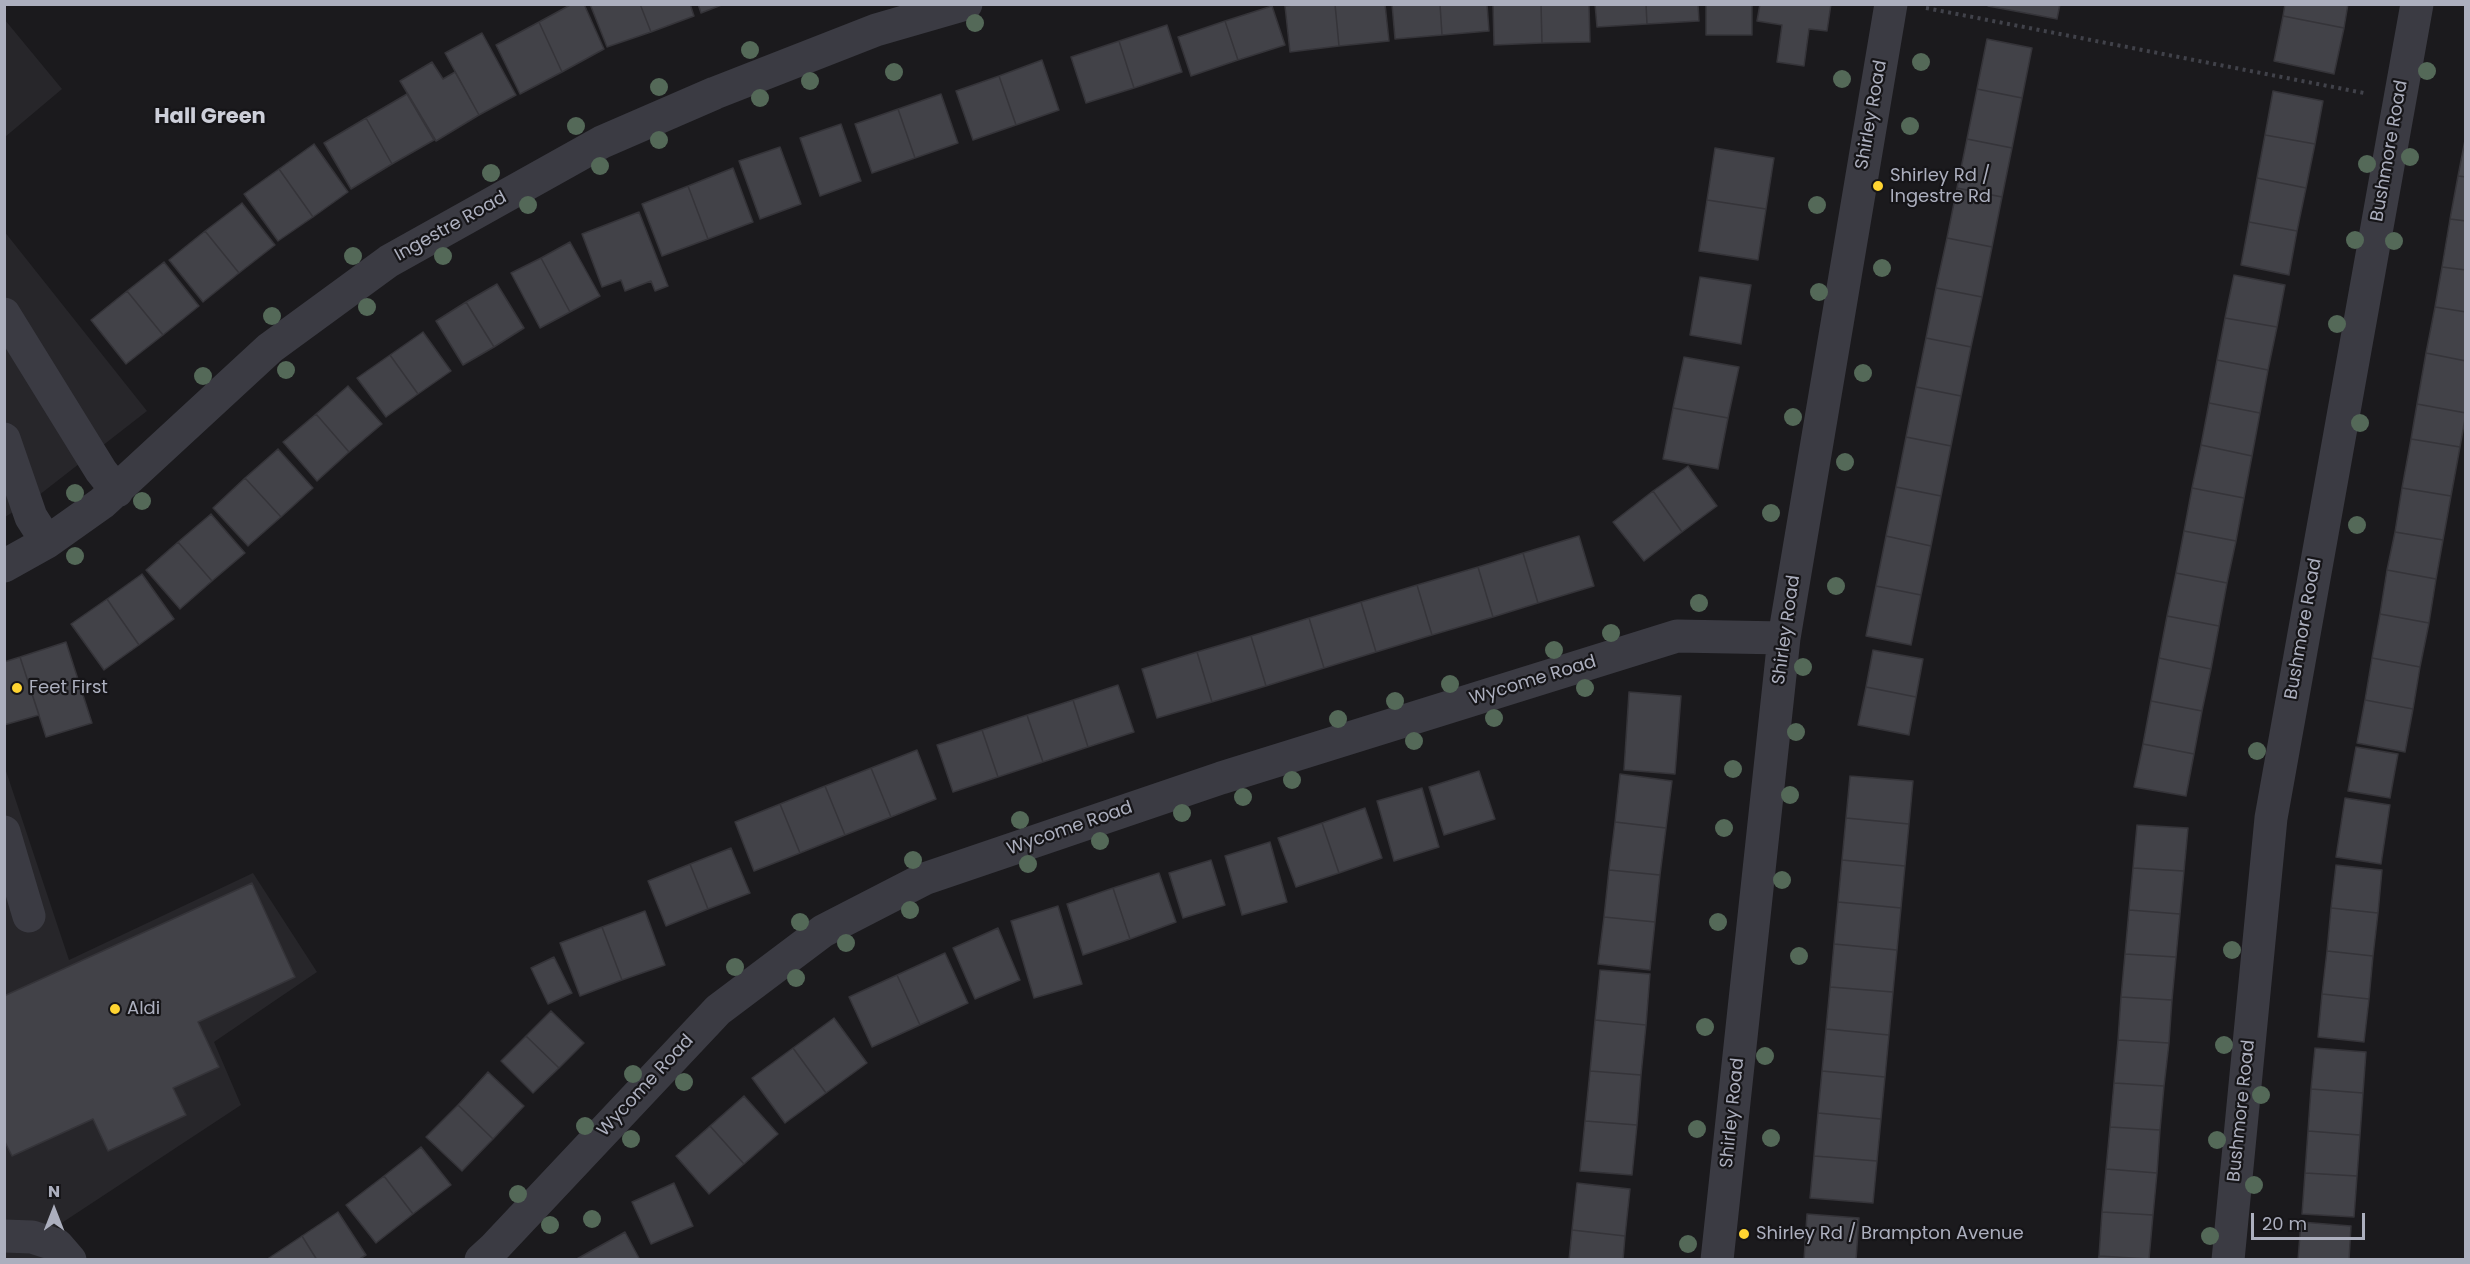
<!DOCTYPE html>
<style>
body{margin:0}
#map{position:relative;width:2470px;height:1264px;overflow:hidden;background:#1b1a1d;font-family:Poppins,sans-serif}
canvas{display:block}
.frame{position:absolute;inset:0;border:6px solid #acafbe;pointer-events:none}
.north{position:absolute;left:24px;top:1180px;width:60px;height:60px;-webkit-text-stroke:4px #161518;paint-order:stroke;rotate:0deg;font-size:16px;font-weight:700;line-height:24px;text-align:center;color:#acafbe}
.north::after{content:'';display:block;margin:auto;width:21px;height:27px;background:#acafbe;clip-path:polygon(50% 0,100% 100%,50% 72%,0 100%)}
.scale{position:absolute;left:2251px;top:1213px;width:114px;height:27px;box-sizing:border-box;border:3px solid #acafbe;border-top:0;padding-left:8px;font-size:18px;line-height:21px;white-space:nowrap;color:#acafbe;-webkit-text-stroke:4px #161518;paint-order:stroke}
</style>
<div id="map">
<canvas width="2470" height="1264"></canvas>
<div class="frame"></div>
<div class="north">N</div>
<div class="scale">20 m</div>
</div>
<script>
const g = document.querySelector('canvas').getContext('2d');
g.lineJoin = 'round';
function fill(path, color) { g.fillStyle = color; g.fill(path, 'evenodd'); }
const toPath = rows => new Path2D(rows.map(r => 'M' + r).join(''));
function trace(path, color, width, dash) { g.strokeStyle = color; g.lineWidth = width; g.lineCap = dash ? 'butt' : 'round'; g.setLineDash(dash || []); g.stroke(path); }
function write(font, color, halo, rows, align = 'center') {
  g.font = font + ' Poppins,sans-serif'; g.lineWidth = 4.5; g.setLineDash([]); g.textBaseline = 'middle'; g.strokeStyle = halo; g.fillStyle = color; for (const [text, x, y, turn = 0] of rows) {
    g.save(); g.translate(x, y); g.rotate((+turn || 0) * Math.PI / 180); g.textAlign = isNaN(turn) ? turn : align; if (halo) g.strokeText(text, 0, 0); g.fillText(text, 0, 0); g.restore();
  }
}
fill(toPath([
 [5,20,62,89,5,137,4,137],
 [4,231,147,411,34,499,5,517],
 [4,765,69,960,253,873,317,972,214,1042,241,1105,48,1232,59,1259,5,1259]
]), '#27262a');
const building = toPath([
 [572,4,584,4,604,49,562,72,539,22,572,4],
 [590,4,640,4,651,32,607,47,590,4],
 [640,4,690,4,694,16,651,32,640,4],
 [698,4,724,4,701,13,698,4],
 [1301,4,1335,4,1339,46,1290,52,1285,6,1301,4],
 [1335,4,1385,4,1389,41,1339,46,1335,4],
 [1392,4,1440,4,1442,35,1395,39,1392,4],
 [1440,4,1487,4,1489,31,1442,35,1440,4],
 [1493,4,1541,4,1542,43,1494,45,1493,4],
 [1541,4,1589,4,1590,42,1542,43,1541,4],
 [1595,4,1646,4,1647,24,1597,27,1595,4],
 [1646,4,1698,4,1699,21,1647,24,1646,4],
 [1706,4,1752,4,1752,35,1706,35,1706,4],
 [1760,4,1831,4,1827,31,1809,29,1804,66,1777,62,1782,25,1757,21,1760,4],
 [1989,4,2060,4,2057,19,1988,6,1989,4],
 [2285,4,2348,4,2344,28,2283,16,2285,4],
 [1272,6,1285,45,1238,60,1225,21,1272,6],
 [2283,16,2344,28,2334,74,2274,61,2283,16],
 [1225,21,1238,60,1191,76,1178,37,1225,21],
 [539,22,562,72,520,94,496,45,539,22],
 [1167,25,1182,72,1134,88,1119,41,1167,25],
 [482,33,516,95,479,115,445,53,482,33],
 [1987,39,2032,48,2022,98,1977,89,1987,39],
 [1119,41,1134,88,1086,103,1071,57,1119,41],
 [1042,60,1059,110,1016,125,999,76,1042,60],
 [432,62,443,79,455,72,479,115,436,141,400,81,432,62],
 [999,76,1016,125,973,140,956,91,999,76],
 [1977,89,2022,98,2012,148,1967,139,1977,89],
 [2273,91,2323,101,2315,144,2265,135,2273,91],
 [407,94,434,140,392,164,366,118,407,94],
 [941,94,958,143,915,158,898,109,941,94],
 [898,109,915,158,872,173,855,124,898,109],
 [366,118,392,164,351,189,324,143,366,118],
 [841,124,861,181,820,196,800,138,841,124],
 [2265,135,2315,144,2306,188,2257,178,2265,135],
 [2466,135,2466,177,2458,176,2466,135],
 [1967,139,2012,148,2002,197,1957,188,1967,139],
 [314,144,348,192,313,217,279,169,314,144],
 [780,147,801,204,760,219,739,161,780,147],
 [1715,148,1774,158,1766,209,1707,200,1715,148],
 [733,168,753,222,708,239,688,186,733,168],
 [279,169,313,217,278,241,244,194,279,169],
 [2458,176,2466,177,2466,221,2450,219,2458,176],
 [2257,178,2306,188,2297,231,2249,222,2257,178],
 [688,186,708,239,662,256,642,204,688,186],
 [1957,188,2002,197,1992,247,1947,238,1957,188],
 [1707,200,1766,209,1758,260,1699,251,1707,200],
 [242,203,275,245,239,273,205,231,242,203],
 [639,212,668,286,655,291,651,281,625,291,621,280,602,287,582,234,639,212],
 [2450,219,2466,221,2466,270,2442,267,2450,219],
 [2249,222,2297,231,2289,275,2241,265,2249,222],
 [205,231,239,273,203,302,169,260,205,231],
 [1947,238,1992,247,1982,297,1936,288,1947,238],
 [570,242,600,296,570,312,541,258,570,242],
 [541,258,570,312,540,328,511,273,541,258],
 [164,262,199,306,163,335,127,291,164,262],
 [2442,267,2466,270,2466,312,2435,307,2442,267],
 [2234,275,2285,285,2277,327,2225,318,2234,275],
 [1700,277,1751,285,1741,344,1690,335,1700,277],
 [497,284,524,328,494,347,466,302,497,284],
 [1936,288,1982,297,1971,347,1926,338,1936,288],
 [127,291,163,335,126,364,91,320,127,291],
 [466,302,494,347,463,365,436,321,466,302],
 [2435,307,2466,312,2466,361,2426,353,2435,307],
 [2225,318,2277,327,2268,370,2217,360,2225,318],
 [423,332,451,371,418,394,390,355,423,332],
 [1926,338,1971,347,1961,396,1916,387,1926,338],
 [2426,353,2466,361,2466,413,2417,404,2426,353],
 [390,355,418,394,386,417,357,378,390,355],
 [1684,357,1739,367,1728,418,1673,408,1684,357],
 [2217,360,2268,370,2260,413,2209,403,2217,360],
 [348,386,382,424,349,452,316,414,348,386],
 [1916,387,1961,396,1951,446,1906,437,1916,387],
 [2209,403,2260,413,2252,456,2201,445,2209,403],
 [2417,404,2466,413,2460,447,2411,439,2417,404],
 [1673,408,1728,418,1718,469,1663,459,1673,408],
 [316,414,349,452,317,481,283,442,316,414],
 [1906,437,1951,446,1941,496,1896,487,1906,437],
 [2411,439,2460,447,2451,496,2402,488,2411,439],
 [2201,445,2252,456,2244,498,2192,488,2201,445],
 [278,449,313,488,281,517,245,478,278,449],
 [1688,466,1717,506,1682,532,1653,491,1688,466],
 [245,478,281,517,248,546,213,508,245,478],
 [1896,487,1941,496,1931,546,1886,536,1896,487],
 [2192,488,2244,498,2236,541,2184,531,2192,488],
 [2402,488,2451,496,2443,540,2395,532,2402,488],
 [1653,491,1682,532,1644,561,1613,522,1653,491],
 [211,514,245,553,212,581,178,542,211,514],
 [2184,531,2236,541,2227,583,2176,573,2184,531],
 [2395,532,2443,540,2436,579,2387,570,2395,532],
 [1579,536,1594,586,1538,603,1523,553,1579,536],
 [1886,536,1931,546,1921,595,1876,586,1886,536],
 [178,542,212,581,180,609,146,570,178,542],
 [1523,553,1538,603,1493,617,1478,567,1523,553],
 [1478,567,1493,617,1432,635,1417,585,1478,567],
 [2387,570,2436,579,2429,623,2380,614,2387,570],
 [2176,573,2227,583,2219,626,2167,616,2176,573],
 [142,574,174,619,139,645,107,599,142,574],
 [1417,585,1432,635,1376,652,1361,602,1417,585],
 [1876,586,1921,595,1911,645,1866,636,1876,586],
 [107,599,139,645,104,670,71,624,107,599],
 [1361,602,1376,652,1324,668,1309,618,1361,602],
 [2380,614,2429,623,2420,667,2372,658,2380,614],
 [2167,616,2219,626,2211,669,2159,658,2167,616],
 [1309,618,1324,668,1266,686,1251,636,1309,618],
 [1251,636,1266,686,1212,702,1197,652,1251,636],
 [66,642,92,723,46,737,20,657,66,642],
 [1873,650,1923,659,1916,697,1866,687,1873,650],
 [1197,652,1212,702,1157,718,1142,669,1197,652],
 [20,657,39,715,4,725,4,662,20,657],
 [2159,658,2211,669,2202,711,2151,701,2159,658],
 [2372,658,2420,667,2413,709,2365,700,2372,658],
 [1118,685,1134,732,1088,747,1073,700,1118,685],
 [1866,687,1916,697,1909,735,1858,725,1866,687],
 [1629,692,1681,696,1675,774,1624,770,1629,692],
 [1073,700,1088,747,1043,762,1027,715,1073,700],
 [2365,700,2413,709,2405,752,2357,743,2365,700],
 [2151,701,2202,711,2194,754,2143,744,2151,701],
 [1027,715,1043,762,998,777,982,730,1027,715],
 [982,730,998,777,953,792,937,745,982,730],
 [2143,744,2194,754,2186,796,2134,787,2143,744],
 [2356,747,2398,754,2390,798,2348,791,2356,747],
 [917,750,936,799,891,817,871,768,917,750],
 [871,768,891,817,845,835,825,786,871,768],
 [1479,771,1495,819,1444,835,1429,787,1479,771],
 [1620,774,1672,781,1666,828,1615,822,1620,774],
 [1850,776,1913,781,1909,824,1846,818,1850,776],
 [825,786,845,835,800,853,780,804,825,786],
 [1422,788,1439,847,1394,861,1377,801,1422,788],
 [2345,798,2390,805,2381,864,2336,857,2345,798],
 [780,804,800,853,754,871,735,822,780,804],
 [1365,808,1382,858,1339,873,1322,823,1365,808],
 [1846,818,1909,824,1905,866,1842,860,1846,818],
 [1615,822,1666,828,1660,875,1609,870,1615,822],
 [1322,823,1339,873,1296,887,1278,838,1322,823],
 [2137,825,2188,828,2184,871,2133,868,2137,825],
 [1270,842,1287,902,1242,915,1225,856,1270,842],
 [731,848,750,893,708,909,690,864,731,848],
 [1211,860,1225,905,1183,918,1169,873,1211,860],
 [1842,860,1905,866,1901,908,1838,902,1842,860],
 [690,864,708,909,666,926,648,881,690,864],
 [2336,865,2382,870,2378,913,2331,908,2336,865],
 [2133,868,2184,871,2180,914,2129,910,2133,868],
 [1609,870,1660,875,1655,922,1604,917,1609,870],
 [1159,873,1176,922,1130,939,1113,888,1159,873],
 [252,883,295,977,198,1022,219,1067,173,1088,186,1115,108,1151,93,1119,12,1156,4,1140,4,996,252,883],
 [1113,888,1130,939,1083,955,1067,904,1113,888],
 [1838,902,1901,908,1897,950,1834,944,1838,902],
 [1058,906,1082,984,1034,998,1011,921,1058,906],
 [2331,908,2378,913,2373,956,2327,951,2331,908],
 [2129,910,2180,914,2176,957,2125,954,2129,910],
 [645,911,665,965,622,980,602,927,645,911],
 [1604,917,1655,922,1650,970,1598,964,1604,917],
 [602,927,622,980,580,996,560,943,602,927],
 [998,928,1020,980,975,999,953,948,998,928],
 [1834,944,1897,950,1893,992,1830,987,1834,944],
 [2327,951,2373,956,2369,999,2322,994,2327,951],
 [945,953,968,1003,920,1025,897,975,945,953],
 [2125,954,2176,957,2172,1000,2121,997,2125,954],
 [554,957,572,993,548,1004,531,968,554,957],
 [1600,970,1650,974,1646,1025,1595,1020,1600,970],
 [897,975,920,1025,872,1047,849,997,897,975],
 [1830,987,1893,992,1889,1035,1826,1029,1830,987],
 [2322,994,2369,999,2364,1042,2318,1037,2322,994],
 [2121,997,2172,1000,2169,1043,2118,1040,2121,997],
 [551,1011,584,1043,559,1068,526,1036,551,1011],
 [834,1018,867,1063,826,1093,793,1048,834,1018],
 [1595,1020,1646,1025,1641,1075,1590,1071,1595,1020],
 [1826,1029,1889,1035,1885,1077,1822,1071,1826,1029],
 [526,1036,559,1068,533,1093,501,1061,526,1036],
 [2118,1040,2169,1043,2164,1086,2114,1083,2118,1040],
 [793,1048,826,1093,785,1123,752,1078,793,1048],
 [2315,1048,2366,1052,2363,1093,2311,1089,2315,1048],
 [1590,1071,1641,1075,1637,1125,1585,1121,1590,1071],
 [1822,1071,1885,1077,1881,1119,1818,1113,1822,1071],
 [488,1072,524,1106,493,1139,458,1105,488,1072],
 [2114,1083,2164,1086,2160,1130,2110,1127,2114,1083],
 [2311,1089,2363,1093,2360,1135,2308,1131,2311,1089],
 [744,1096,778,1134,744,1164,710,1126,744,1096],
 [458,1105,493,1139,462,1171,426,1137,458,1105],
 [1818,1113,1881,1119,1877,1161,1814,1156,1818,1113],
 [1585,1121,1637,1125,1632,1175,1580,1171,1585,1121],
 [710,1126,744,1164,709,1194,676,1156,710,1126],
 [2110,1127,2160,1130,2157,1173,2106,1169,2110,1127],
 [2308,1131,2360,1135,2357,1176,2305,1173,2308,1131],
 [421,1147,451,1185,413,1214,384,1176,421,1147],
 [1814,1156,1877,1161,1873,1203,1810,1198,1814,1156],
 [2106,1169,2157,1173,2153,1215,2102,1212,2106,1169],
 [2305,1173,2357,1176,2354,1217,2302,1214,2305,1173],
 [384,1176,413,1214,376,1243,346,1205,384,1176],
 [674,1183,693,1226,651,1244,632,1202,674,1183],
 [1577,1183,1630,1189,1625,1236,1572,1230,1577,1183],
 [338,1212,366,1255,358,1260,317,1260,302,1236,338,1212],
 [2102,1212,2153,1215,2149,1259,2099,1256,2102,1212],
 [1807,1214,1859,1218,1856,1260,1804,1260,1807,1214],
 [2301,1222,2351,1226,2349,1260,2298,1260,2301,1222],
 [1572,1230,1625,1236,1623,1260,1569,1260,1572,1230],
 [625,1232,640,1260,575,1260,625,1232],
 [302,1236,317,1260,266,1260,302,1236],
 [2099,1256,2149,1259,2098,1260,2099,1256]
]);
fill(building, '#424248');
trace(building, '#353439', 1.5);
trace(toPath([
 [1926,8,2364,93]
]), '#41424a', 4, [3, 4.5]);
trace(toPath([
 [4,314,101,471,117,491],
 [4,439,31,517,47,542],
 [4,566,47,542,102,503,270,348,389,261,602,142,715,93,876,30,966,4],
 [4,832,29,916],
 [4,1236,32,1237,57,1245,70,1260],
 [481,1260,493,1249,718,1010,823,931,924,879,1221,778,1677,636,1784,638],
 [1717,1260,1784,638,1891,4],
 [2228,1260,2271,818,2417,4]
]), '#3b3b43', 33);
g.fillStyle = '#546958';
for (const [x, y] of [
 [975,23],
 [750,50],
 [1921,62],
 [2427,71],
 [894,72],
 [1842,79],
 [810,81],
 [659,87],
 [760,98],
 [576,126],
 [1910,126],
 [659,140],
 [2410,157],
 [2367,164],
 [600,166],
 [491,173],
 [528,205],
 [1817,205],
 [2355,240],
 [2394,241],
 [353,256],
 [443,256],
 [1882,268],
 [1819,292],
 [367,307],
 [272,316],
 [2337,324],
 [286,370],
 [1863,373],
 [203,376],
 [1793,417],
 [2360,423],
 [1845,462],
 [75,493],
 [142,501],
 [1771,513],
 [2357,525],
 [75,556],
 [1836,586],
 [1699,603],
 [1611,633],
 [1554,650],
 [1803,667],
 [1450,684],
 [1585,688],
 [1395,701],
 [1494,718],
 [1338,719],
 [1796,732],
 [1414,741],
 [2257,751],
 [1733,769],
 [1292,780],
 [1790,795],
 [1243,797],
 [1182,813],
 [1020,820],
 [1724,828],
 [1100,841],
 [913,860],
 [1028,864],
 [1782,880],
 [910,910],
 [800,922],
 [1718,922],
 [846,943],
 [2232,950],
 [1799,956],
 [735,967],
 [796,978],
 [1705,1027],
 [2224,1045],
 [1765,1056],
 [633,1074],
 [684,1082],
 [2261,1095],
 [585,1126],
 [1697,1129],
 [1771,1138],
 [631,1139],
 [2217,1140],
 [2254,1185],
 [518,1194],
 [592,1219],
 [550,1225],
 [2210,1236],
 [1688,1244]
]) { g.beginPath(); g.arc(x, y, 9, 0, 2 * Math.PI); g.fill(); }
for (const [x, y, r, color] of [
 [1878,186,6,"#ffd431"],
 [17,688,6,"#ffd431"],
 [115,1009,6,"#ffd431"],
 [1744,1234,6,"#ffd431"]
]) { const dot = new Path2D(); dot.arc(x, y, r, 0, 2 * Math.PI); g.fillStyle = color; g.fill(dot); trace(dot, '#161518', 2); }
write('18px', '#acafbe', '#161518', [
 ["Shirley Road",1872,115,-80],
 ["Bushmore Road",2390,151,-80],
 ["Ingestre Road",451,227,-29],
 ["Bushmore Road",2304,629,-80],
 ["Shirley Road",1787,630,-82],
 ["Wycome Road",1533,681,-17],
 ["Wycome Road",1070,829,-19],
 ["Wycome Road",646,1086,-47],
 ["Bushmore Road",2242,1111,-84],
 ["Shirley Road",1733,1113,-84]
]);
write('18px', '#acafbe', '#161518', [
 ["Shirley Rd /",1890,176],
 ["Ingestre Rd",1890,197],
 ["Feet First",29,688],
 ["Aldi",127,1009],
 ["Shirley Rd / Brampton Avenue",1756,1234]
], 'left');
write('bold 21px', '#cdcfd9', '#161518', [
 ["Hall Green",210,118]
]);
</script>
